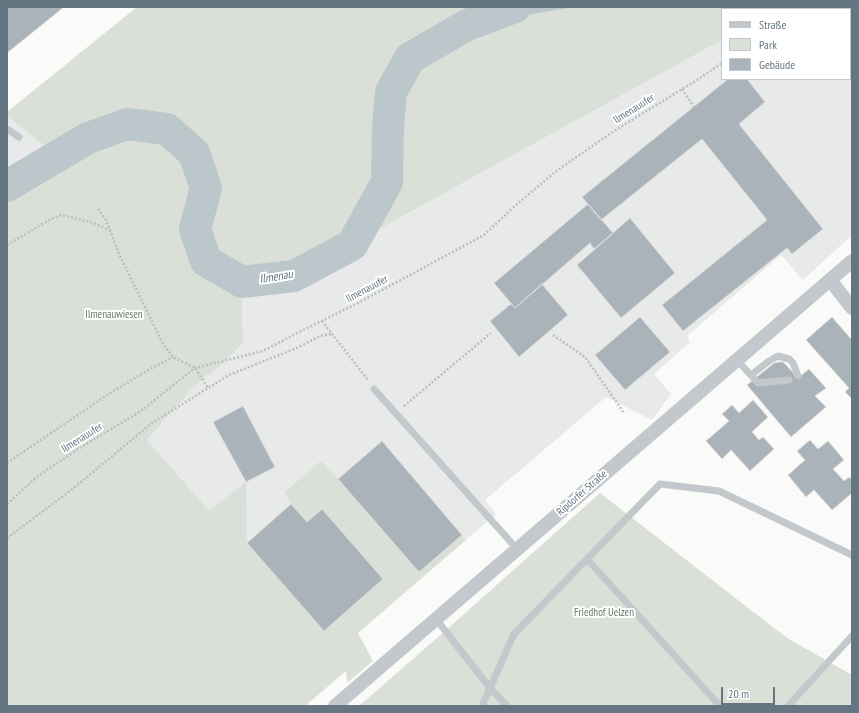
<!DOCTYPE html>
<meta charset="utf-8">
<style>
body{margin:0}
#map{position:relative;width:859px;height:713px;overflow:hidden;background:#fafaf8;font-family:"PT Sans Narrow",sans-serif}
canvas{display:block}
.frame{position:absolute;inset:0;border:8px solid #657683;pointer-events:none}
.legend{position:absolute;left:721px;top:8px;width:130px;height:72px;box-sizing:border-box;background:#fff;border:1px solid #c1c8cd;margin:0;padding:5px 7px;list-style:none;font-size:12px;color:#657683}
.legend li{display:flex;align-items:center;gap:8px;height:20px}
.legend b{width:20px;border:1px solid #c1c8cd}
.scale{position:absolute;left:721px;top:687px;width:54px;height:18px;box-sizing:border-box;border:2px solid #657683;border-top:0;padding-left:5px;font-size:12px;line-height:14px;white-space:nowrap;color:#657683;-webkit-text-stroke:3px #fff;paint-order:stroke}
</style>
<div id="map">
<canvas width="859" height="713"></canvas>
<div class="frame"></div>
<ul class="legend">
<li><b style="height:5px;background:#c3c8cc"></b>Straße</li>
<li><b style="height:11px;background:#dadfd7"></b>Park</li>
<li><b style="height:11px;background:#aab3b9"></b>Gebäude</li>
</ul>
<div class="scale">20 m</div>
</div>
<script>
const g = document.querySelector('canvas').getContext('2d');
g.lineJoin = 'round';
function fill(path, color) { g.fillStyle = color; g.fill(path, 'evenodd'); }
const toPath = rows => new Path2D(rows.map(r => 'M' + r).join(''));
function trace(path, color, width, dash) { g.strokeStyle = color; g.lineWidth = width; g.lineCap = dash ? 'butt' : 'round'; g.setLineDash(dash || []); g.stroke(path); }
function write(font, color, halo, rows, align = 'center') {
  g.font = font + ' "PT Sans Narrow",sans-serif'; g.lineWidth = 4; g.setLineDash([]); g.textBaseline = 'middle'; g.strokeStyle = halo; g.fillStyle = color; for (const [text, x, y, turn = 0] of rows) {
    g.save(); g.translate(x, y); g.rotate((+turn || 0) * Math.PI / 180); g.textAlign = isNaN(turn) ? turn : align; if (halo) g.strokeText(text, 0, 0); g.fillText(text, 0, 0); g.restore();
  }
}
fill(toPath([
 [781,7,852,7,852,235,803,280,781,255,687,336,690,342,654,374,671,394,652,420,606,397,485,500,496,514,466,540,382,441,338,479,321,461,291,504,247,543,245,483,209,512,147,440,194,387,219,367,243,343,242,282,294,276,722,40,722,79,850,79,850,9,777,9],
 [7,116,58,156,7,186]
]), '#e8e9e9');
fill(toPath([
 [137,7,500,7,468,24,575,7,781,7,777,9,722,9,722,40,294,276,242,283,243,343,219,367,194,387,147,440,209,511,246,482,247,543,291,504,285,492,321,461,338,479,382,441,466,540,358,633,373,661,347,683,346,671,305,706,7,706,7,186,57,156,7,116,7,112],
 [600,493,787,638,852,675,852,706,359,706,445,631]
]), '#dadfd7');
fill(toPath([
 [500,7,575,7,467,25]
]), '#bbc7cb');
trace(toPath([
 [7,186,88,138,127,124,167,129,194,153,206,188,195,229,206,261,242,282,294,276,352,245,387,182,388,127,391,92,410,58,467,25,515,7]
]), '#bbc7cb', 32);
const building = toPath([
 [7,7,64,7,7,53,7,7],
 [728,79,747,79,765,102,739,124,823,229,792,254,787,248,683,331,662,305,767,220,702,139,601,220,582,197,728,79],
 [588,204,613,233,594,249,590,243,515,308,494,283,588,204],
 [630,218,675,273,621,318,577,265,630,218],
 [542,284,568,315,519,357,490,321,511,304,515,308,542,284],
 [640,317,670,352,625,390,595,355,640,317],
 [832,317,852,340,852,399,845,392,849,388,806,340,832,317],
 [779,362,783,362,786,365,798,378,809,369,826,388,815,396,826,407,791,437,747,385,774,363,779,362],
 [753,400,768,417,752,432,759,440,763,437,774,449,750,471,731,450,722,459,706,441,729,421,722,414,732,405,739,413,753,400],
 [243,406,275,467,246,482,213,422,243,406],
 [810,440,818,449,828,441,844,460,833,469,844,481,849,477,852,480,852,493,832,510,814,490,806,497,788,475,805,460,797,451,810,440],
 [382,441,462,535,419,572,338,479,382,441],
 [291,504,307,522,322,509,383,579,324,631,247,543,291,504]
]);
fill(building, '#aab3b9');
trace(building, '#dcdcda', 1);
trace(toPath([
 [802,9,805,7],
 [682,89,694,107],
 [98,209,106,220,120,256,163,344,173,357,195,368,208,388],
 [7,245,51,219,62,215,91,222,111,231],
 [322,321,368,380],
 [553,335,585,357,624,413],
 [404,406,491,333],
 [7,463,110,393,150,369,173,357],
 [7,504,38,476,78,449,141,411,195,368,263,351,297,333,360,302,484,235,516,205,555,172,614,131,697,80,722,63],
 [7,538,70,491,152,423,229,375,297,348,320,336,332,334]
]), '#bbbfc2', 2.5, [2, 2]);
trace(toPath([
 [7,129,19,137],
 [737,360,758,383,789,380],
 [751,375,769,361,778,356,789,359,793,363,798,376],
 [374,389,517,549],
 [587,559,720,706],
 [436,619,490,688,507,706],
 [482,706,514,634,660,484,719,491,852,555],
 [788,706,852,636]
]), '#c3c8cc', 7);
trace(toPath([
 [830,280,852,308],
 [335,706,852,261]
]), '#c3c8cc', 14);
write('11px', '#657683', '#fff', [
 ["Ilmenauufer",634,109,-32],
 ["Ilmenauufer",367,289,-28],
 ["Ilmenauufer",82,438,-32],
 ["Ripdorfer Straße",582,493,-41]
]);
write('11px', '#687a64', '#fff', [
 ["Ilmenauwiesen",114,315],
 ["Friedhof Uelzen",604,613]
]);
write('italic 12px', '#60757c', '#fff', [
 ["Ilmenau",276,277,-9]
]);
</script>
